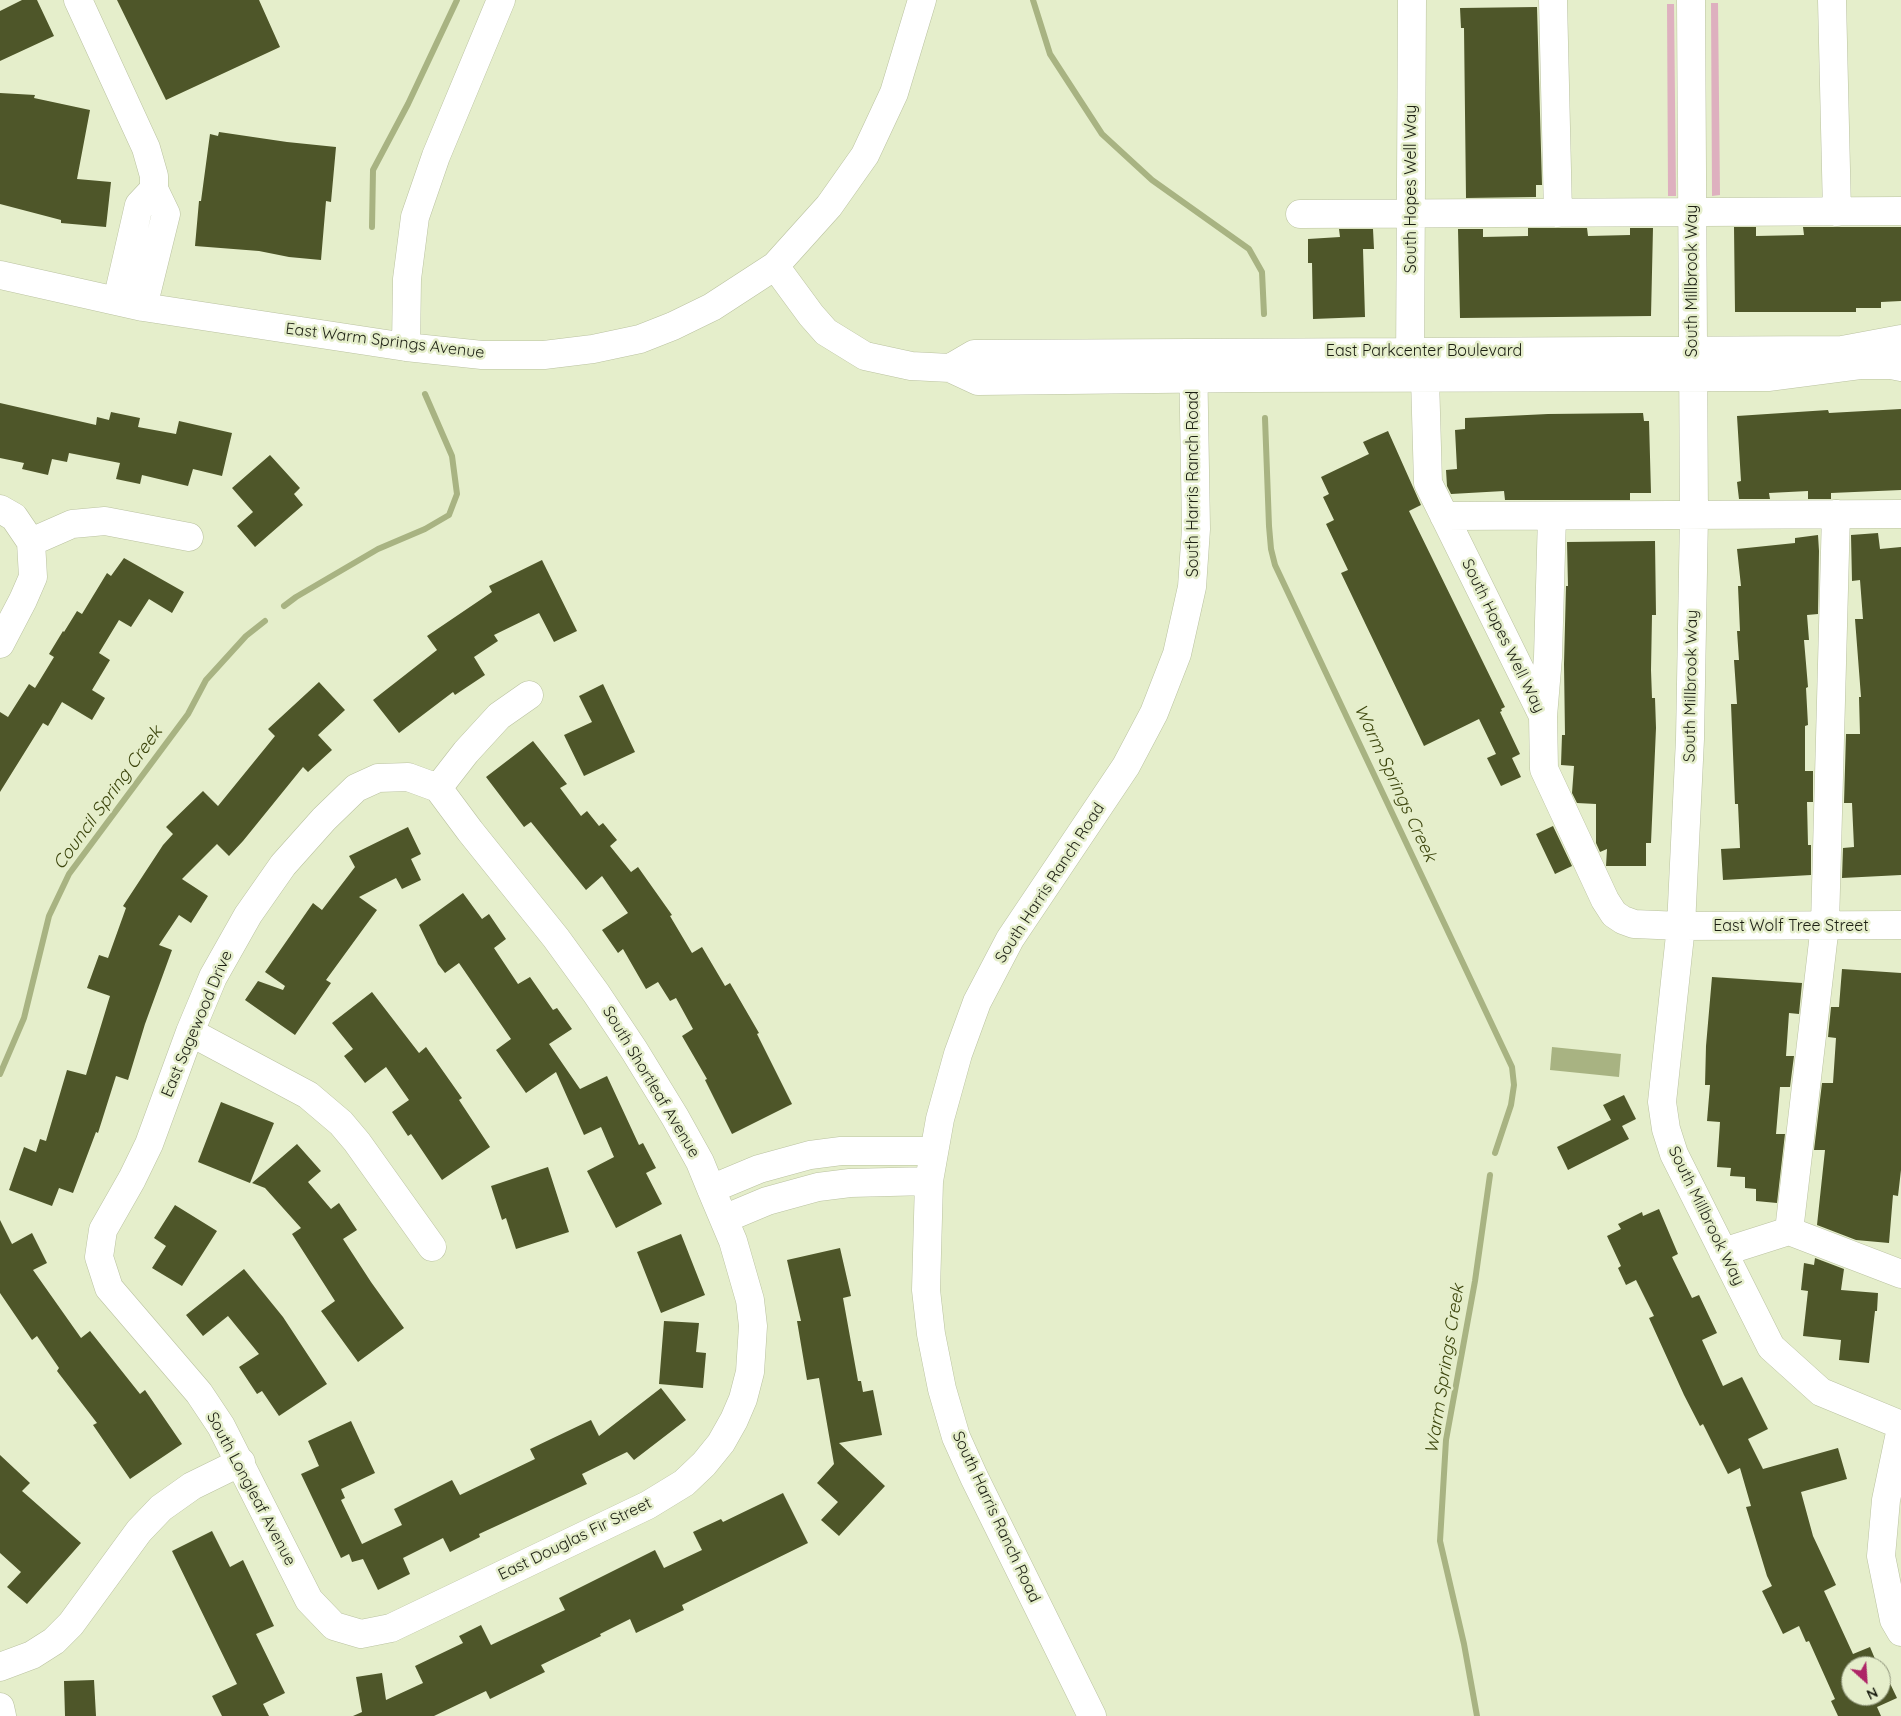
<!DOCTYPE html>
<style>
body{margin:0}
#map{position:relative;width:1901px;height:1716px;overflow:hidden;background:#e5eecb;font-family:Quicksand,sans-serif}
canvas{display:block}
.north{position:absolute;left:1841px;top:1656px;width:50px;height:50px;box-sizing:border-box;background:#e5eecb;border:1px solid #959b81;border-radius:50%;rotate:154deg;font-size:14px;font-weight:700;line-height:20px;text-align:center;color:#1c1f13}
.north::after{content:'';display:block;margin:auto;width:18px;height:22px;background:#ae2567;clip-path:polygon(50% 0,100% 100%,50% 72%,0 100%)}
</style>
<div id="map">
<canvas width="1901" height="1716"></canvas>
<div class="north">N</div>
</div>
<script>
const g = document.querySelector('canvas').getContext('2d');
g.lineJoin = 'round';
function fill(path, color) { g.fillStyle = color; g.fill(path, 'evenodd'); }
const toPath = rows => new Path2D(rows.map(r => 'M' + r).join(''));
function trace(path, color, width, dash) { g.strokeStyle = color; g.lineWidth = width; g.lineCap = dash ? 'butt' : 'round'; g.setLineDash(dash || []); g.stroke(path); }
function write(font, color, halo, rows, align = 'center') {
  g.font = font + ' Quicksand,sans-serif'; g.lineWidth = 5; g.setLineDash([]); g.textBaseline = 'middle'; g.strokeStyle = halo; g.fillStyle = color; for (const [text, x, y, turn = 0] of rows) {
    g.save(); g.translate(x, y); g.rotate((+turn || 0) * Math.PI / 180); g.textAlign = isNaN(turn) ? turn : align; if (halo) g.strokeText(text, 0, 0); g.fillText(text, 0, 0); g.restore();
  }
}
fill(toPath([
 [1711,3,1718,3,1720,195,1712,196],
 [1667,4,1674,4,1676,196,1668,196]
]), '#deb0bf');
fill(toPath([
 [1552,1047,1621,1054,1619,1077,1550,1070]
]), '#a8b382');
trace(toPath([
 [1033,0,1050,54,1102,134,1152,180,1249,249,1262,272,1264,314],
 [372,227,373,170,408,104,457,0],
 [1265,418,1269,526,1271,549,1275,565,1512,1067,1514,1085,1511,1105,1495,1153],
 [284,606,296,597,378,549,425,529,449,515,457,494,452,456,425,394],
 [0,1074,24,1018,49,916,69,874,188,714,206,680,246,636,265,621],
 [1477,1716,1464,1644,1440,1541,1446,1440,1475,1281,1490,1175]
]), '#a8b382', 6);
fill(toPath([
 [22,0,37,0,54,36,0,61,0,11],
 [117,0,259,0,280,47,166,100],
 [1537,7,1542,185,1536,185,1536,197,1466,198,1464,28,1461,28,1460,8],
 [0,93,35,95,34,98,90,110,77,179,111,182,106,227,61,223,61,220,0,204],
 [219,132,287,142,336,147,331,202,326,201,321,260,289,257,259,251,195,246,199,201,201,201,210,134,218,136],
 [1734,227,1756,227,1756,236,1804,235,1803,227,1901,227,1901,301,1881,302,1881,308,1856,308,1856,312,1735,312],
 [1528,228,1587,228,1588,236,1630,235,1630,228,1653,228,1651,316,1460,318,1458,229,1483,229,1483,237,1528,236],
 [1339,229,1373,229,1374,249,1363,249,1365,317,1313,319,1312,263,1308,263,1308,239,1340,237],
 [0,403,96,425,97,417,109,420,111,412,140,418,138,427,176,434,179,421,232,433,222,476,193,469,188,486,142,475,140,484,116,479,120,463,69,453,67,462,52,459,48,475,22,469,24,463,0,458],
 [1901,409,1901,490,1831,493,1831,499,1808,499,1808,491,1769,493,1770,499,1739,499,1737,482,1741,481,1737,416,1828,410,1829,413],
 [1643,413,1644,421,1649,421,1651,493,1630,493,1630,500,1505,500,1504,491,1451,494,1447,486,1446,470,1457,469,1455,430,1465,429,1465,418,1548,414],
 [1388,431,1421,505,1409,511,1505,707,1501,709,1502,711,1500,712,1520,754,1512,758,1521,777,1501,786,1487,758,1496,754,1479,719,1424,746,1341,573,1348,570,1326,524,1334,520,1323,497,1329,494,1321,477,1369,454,1363,442],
 [270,455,300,488,294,494,303,505,255,547,237,526,253,512,232,488],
 [1878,533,1880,549,1901,547,1901,875,1842,878,1843,848,1854,847,1852,803,1844,803,1846,734,1860,734,1859,697,1861,697,1855,619,1863,619,1860,580,1852,581,1851,535],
 [1818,535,1819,551,1818,614,1807,615,1809,640,1804,640,1808,687,1806,688,1808,725,1805,726,1805,771,1813,771,1813,802,1807,802,1808,845,1811,845,1811,875,1723,880,1721,849,1740,848,1738,804,1735,804,1731,704,1737,704,1734,660,1739,660,1737,631,1740,631,1738,586,1741,586,1737,549,1795,543,1795,538],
 [1655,541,1656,615,1652,615,1651,670,1652,698,1655,698,1656,728,1651,843,1646,843,1646,866,1606,866,1607,849,1600,852,1596,843,1596,804,1577,803,1572,793,1574,766,1561,765,1562,735,1565,735,1564,664,1566,586,1568,586,1567,542],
 [124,558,184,592,172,613,149,599,131,627,119,620,99,653,110,660,92,690,105,698,92,720,62,702,48,726,43,723,0,792,0,712,8,717,29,684,35,688,54,657,49,654,63,631,64,632,77,611,82,614,107,573,111,576],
 [542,560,577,631,554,642,539,613,494,635,498,641,474,657,485,675,455,695,453,692,399,733,373,700,437,650,427,636,492,592,489,586],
 [319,682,345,710,318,735,332,750,308,772,303,767,243,841,229,856,217,844,182,879,208,896,191,923,179,915,159,945,172,950,145,1024,128,1080,116,1076,98,1133,96,1132,73,1193,59,1188,52,1206,9,1190,24,1147,36,1152,40,1139,46,1141,67,1070,86,1075,110,996,87,988,99,955,108,958,126,908,123,906,163,845,173,834,166,827,203,791,218,806,275,736,268,729],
 [603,684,635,752,584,776,564,735,592,722,579,696],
 [533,741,567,784,560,788,581,816,587,811,599,826,603,823,617,840,610,846,631,872,638,867,672,915,670,916,692,953,702,947,725,986,730,983,759,1033,757,1034,792,1104,732,1134,705,1080,707,1079,682,1036,693,1029,676,998,670,1001,658,982,646,989,623,949,618,953,602,930,628,913,602,876,586,890,531,822,524,827,486,777],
 [1553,826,1572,866,1555,874,1536,834],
 [408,827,421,854,411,859,421,880,402,889,396,878,359,897,377,910,326,980,331,983,295,1035,245,1000,258,981,283,990,285,986,265,972,313,903,322,910,355,867,349,856],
 [463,893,482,919,489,914,506,939,494,948,518,984,530,977,553,1010,557,1008,572,1029,549,1044,580,1089,607,1076,639,1145,643,1143,656,1168,646,1173,662,1204,616,1228,587,1171,614,1157,601,1127,584,1135,556,1072,526,1093,496,1050,511,1039,459,963,445,973,438,964,419,925],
 [1842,969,1901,973,1901,1170,1898,1196,1893,1195,1889,1243,1856,1240,1817,1225,1825,1150,1814,1150,1822,1083,1833,1083,1836,1038,1828,1037,1831,1007,1839,1007],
 [1712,977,1802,983,1799,1014,1789,1013,1786,1056,1794,1056,1790,1087,1780,1087,1776,1134,1785,1134,1777,1203,1756,1201,1756,1189,1745,1188,1745,1177,1730,1176,1731,1168,1717,1167,1720,1122,1707,1121,1710,1085,1705,1085,1706,1046],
 [372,992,419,1053,426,1047,462,1098,459,1100,490,1147,442,1180,411,1134,408,1136,392,1112,409,1100,386,1067,365,1083,344,1056,353,1049,332,1023],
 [1624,1095,1636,1119,1622,1126,1629,1139,1568,1170,1557,1147,1611,1120,1603,1105],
 [221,1102,274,1123,250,1183,198,1162],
 [297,1144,321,1171,308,1182,331,1209,339,1203,357,1230,343,1239,371,1282,404,1328,358,1362,321,1311,335,1301,292,1234,301,1228,265,1188,252,1183],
 [548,1167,569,1232,516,1249,506,1218,502,1220,491,1186],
 [175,1205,217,1231,182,1286,152,1268,166,1246,154,1238],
 [1659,1209,1678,1254,1672,1257,1692,1298,1699,1295,1717,1333,1702,1340,1723,1386,1742,1377,1768,1429,1748,1439,1763,1469,1838,1448,1847,1479,1801,1492,1813,1536,1836,1585,1824,1591,1853,1654,1870,1647,1878,1666,1851,1666,1851,1696,1881,1696,1881,1672,1883,1676,1886,1675,1897,1698,1877,1707,1881,1716,1838,1716,1831,1701,1835,1699,1809,1641,1806,1642,1799,1626,1783,1634,1762,1591,1772,1586,1767,1576,1746,1507,1751,1506,1740,1468,1728,1474,1703,1424,1700,1426,1684,1395,1649,1318,1654,1316,1636,1280,1626,1285,1618,1268,1621,1266,1607,1236,1621,1229,1618,1224,1642,1212,1643,1216],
 [0,1220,12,1244,32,1233,47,1263,33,1270,81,1338,90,1331,140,1394,145,1390,182,1444,130,1479,93,1425,97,1423,57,1371,59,1368,37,1336,32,1340,0,1293],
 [681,1234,705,1295,661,1313,637,1252],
 [840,1248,851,1296,843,1298,858,1381,861,1381,863,1392,873,1390,882,1435,839,1443,885,1486,839,1536,821,1520,838,1502,817,1483,834,1464,819,1378,807,1380,797,1321,801,1321,787,1260],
 [1815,1258,1844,1269,1841,1290,1878,1293,1877,1311,1875,1311,1869,1363,1839,1360,1841,1340,1803,1336,1808,1291,1801,1290,1804,1263,1814,1265],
 [244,1269,283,1317,327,1384,279,1416,262,1391,257,1394,239,1367,259,1354,228,1316,203,1336,186,1315],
 [664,1321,699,1323,696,1352,706,1353,703,1388,659,1384],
 [661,1388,686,1420,634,1460,627,1452,582,1474,587,1484,479,1534,480,1537,450,1552,443,1538,403,1558,410,1574,378,1590,363,1559,352,1562,349,1554,341,1558,301,1474,319,1466,308,1441,351,1421,375,1473,341,1489,345,1498,341,1500,362,1544,402,1525,394,1509,452,1480,460,1495,535,1459,530,1449,591,1420,599,1436],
 [0,1455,30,1483,22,1491,81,1543,27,1604,7,1587,21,1572,0,1553],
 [783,1493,808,1543,682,1605,684,1610,636,1633,630,1619,600,1634,601,1636,541,1665,545,1672,490,1699,486,1691,434,1716,353,1716,362,1712,356,1677,382,1673,386,1700,423,1683,415,1666,463,1643,459,1636,481,1625,491,1645,565,1610,559,1598,655,1550,664,1568,702,1550,693,1532,721,1519,723,1522],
 [212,1531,230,1567,243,1560,274,1626,256,1634,285,1693,263,1704,269,1716,222,1716,212,1696,237,1684,172,1551],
 [94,1680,96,1716,65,1716,64,1681]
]), '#4e5629');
const minor = toPath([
 [78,0,146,148,154,176,154,189],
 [1553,0,1558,213],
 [1691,0,1694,515,1690,739,1681,926,1662,1102,1666,1129,1674,1154,1771,1347,1821,1392,1901,1425],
 [1832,0,1837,212],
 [1300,214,1901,211],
 [775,266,811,315,826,332,865,356,911,366,950,368,978,381,1244,378,1768,377,1860,365,1891,365,1901,367],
 [0,275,143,307,406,347,482,355,544,355,593,349,640,339,673,326,712,307,775,266,829,206,865,155,894,93,922,0],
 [117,301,139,205,154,189,166,214,143,307],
 [406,347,407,279,415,217,436,156,501,0],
 [950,368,974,354,1842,350,1901,339],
 [1410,369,1412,0],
 [1425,378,1428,483,1543,716,1544,769,1605,900,1614,914,1623,920,1634,924,1681,926,1901,925],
 [0,509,14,517,31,542],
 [1444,516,1901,514],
 [31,542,72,524,105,521,189,537],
 [0,644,23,600,33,577,31,542],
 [1543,716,1548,657,1552,516],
 [408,777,438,788,470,831,556,938,596,993,634,1050,675,1117,700,1162,711,1189,733,1241,750,1300,753,1326,750,1372,743,1399,734,1420,721,1443,704,1464,684,1483,648,1505,391,1628,361,1634,334,1626,309,1600,221,1426,199,1393,109,1288,99,1257,103,1230,132,1179,149,1144,190,1032,213,977,248,915,283,865,324,819,356,788,378,778,408,777],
 [438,788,466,752,499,716,529,695],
 [190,1032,308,1095,341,1123,357,1142,432,1247],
 [711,1189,759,1169,810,1155,841,1151,933,1151],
 [724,1219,767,1201,818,1187,850,1183,929,1181],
 [1789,1231,1825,925,1836,514],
 [1723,1252,1789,1231,1901,1274],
 [1901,1428,1886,1500,1881,1556,1894,1620,1901,1632],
 [0,1667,32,1655,54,1641,71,1624,139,1531,161,1508,192,1486,241,1462],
 [0,1707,2,1716],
 [1092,1716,974,1477,956,1437,942,1389,931,1334,926,1290,929,1181,940,1119,958,1054,977,1002,1010,939,1126,766,1154,713,1177,654,1192,587,1196,529,1193,353]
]);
trace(minor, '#bac2a0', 29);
trace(minor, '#fff', 28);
write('16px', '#1c1f13', '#e5eecb', [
 ["South Hopes Well Way",1411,189,-90],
 ["South Millbrook Way",1692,281,-90],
 ["East Warm Springs Avenue",385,341,7],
 ["East Parkcenter Boulevard",1424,351],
 ["South Harris Ranch Road",1193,484,-90],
 ["South Hopes Well Way",1503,636,64],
 ["South Millbrook Way",1691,686,-89],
 ["South Harris Ranch Road",1050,883,-57],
 ["East Wolf Tree Street",1791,926],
 ["East Sagewood Drive",197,1024,-67],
 ["South Shortleaf Avenue",651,1082,59],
 ["South Millbrook Way",1706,1216,64],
 ["South Longleaf Avenue",251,1489,62],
 ["South Harris Ranch Road",996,1517,65],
 ["East Douglas Fir Street",575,1539,-26]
]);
write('italic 18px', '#3c450c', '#e5eecb', [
 ["Warm Springs Creek",1395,783,65],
 ["Council Spring Creek",108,798,-54],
 ["Warm Springs Creek",1445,1369,-81]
]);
</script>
